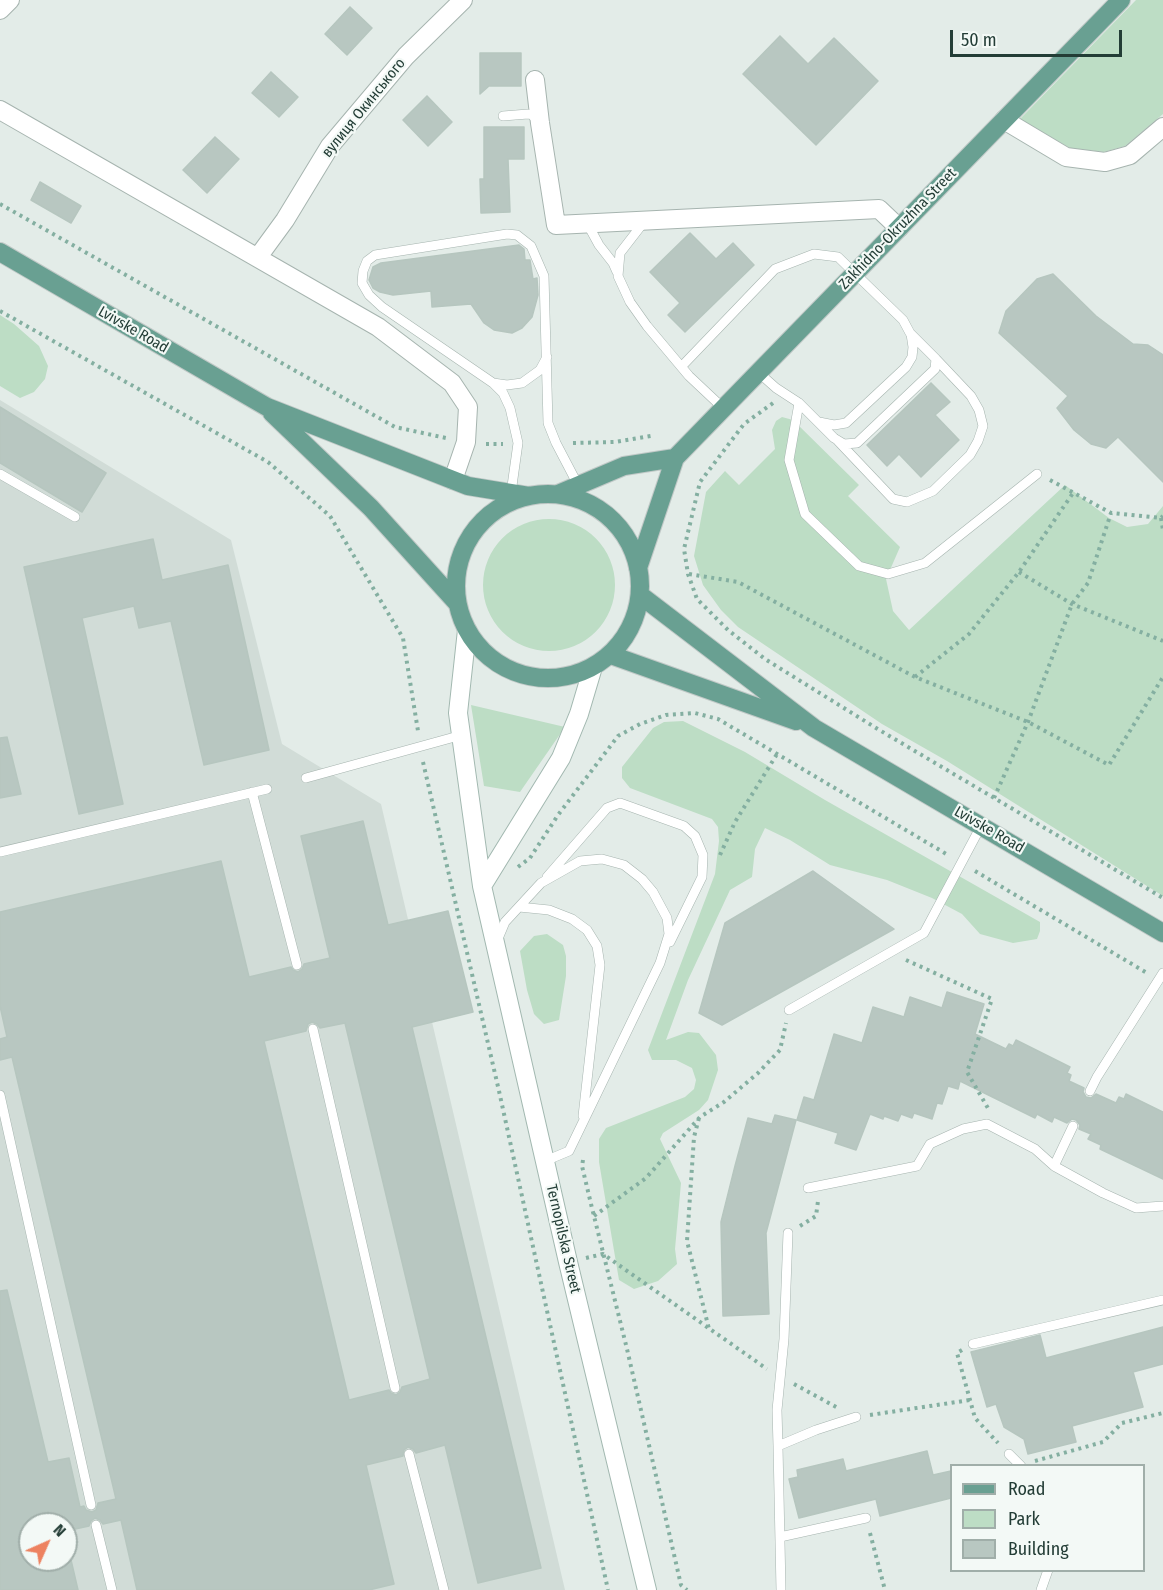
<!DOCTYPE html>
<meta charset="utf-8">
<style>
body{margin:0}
#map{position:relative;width:1163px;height:1590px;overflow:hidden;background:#e3ece8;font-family:"Fira Sans Condensed",sans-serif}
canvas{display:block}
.legend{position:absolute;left:950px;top:1464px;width:195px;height:108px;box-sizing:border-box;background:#f3f9f6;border:2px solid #a0aea9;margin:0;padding:8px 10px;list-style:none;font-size:18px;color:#233d36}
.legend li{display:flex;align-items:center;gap:12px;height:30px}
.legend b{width:30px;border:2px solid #a0aea9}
.north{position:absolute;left:18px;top:1512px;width:60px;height:60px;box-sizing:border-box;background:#f3f9f6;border:2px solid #a0aea9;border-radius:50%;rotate:45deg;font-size:16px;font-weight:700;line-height:24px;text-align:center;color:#233d36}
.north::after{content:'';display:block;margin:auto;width:21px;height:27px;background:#ed8260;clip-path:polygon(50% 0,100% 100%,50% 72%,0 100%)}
.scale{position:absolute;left:950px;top:30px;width:172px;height:27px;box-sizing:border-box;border:3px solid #233d36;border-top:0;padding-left:8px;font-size:18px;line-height:21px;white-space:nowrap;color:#233d36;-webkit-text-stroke:4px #f3f9f6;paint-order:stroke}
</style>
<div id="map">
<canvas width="1163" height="1590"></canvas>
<ul class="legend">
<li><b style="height:8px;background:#69a092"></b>Road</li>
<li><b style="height:16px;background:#bdddc5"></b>Park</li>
<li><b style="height:16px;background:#b8c7c1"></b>Building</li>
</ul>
<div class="north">N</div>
<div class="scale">50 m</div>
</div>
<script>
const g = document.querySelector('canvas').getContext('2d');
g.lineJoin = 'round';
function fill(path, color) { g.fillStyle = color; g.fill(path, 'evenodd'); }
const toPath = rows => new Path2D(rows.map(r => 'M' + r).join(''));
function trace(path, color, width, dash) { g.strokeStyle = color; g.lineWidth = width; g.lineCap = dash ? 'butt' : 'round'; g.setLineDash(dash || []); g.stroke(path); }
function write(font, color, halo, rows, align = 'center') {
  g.font = font + ' "Fira Sans Condensed",sans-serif'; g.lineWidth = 4.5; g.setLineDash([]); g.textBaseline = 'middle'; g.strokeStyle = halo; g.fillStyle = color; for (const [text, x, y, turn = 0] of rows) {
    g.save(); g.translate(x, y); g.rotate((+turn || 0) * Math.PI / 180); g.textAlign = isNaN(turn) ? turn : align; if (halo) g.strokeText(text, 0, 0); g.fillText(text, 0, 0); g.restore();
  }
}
fill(toPath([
 [0,400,231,540,282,744,381,804,565,1590,0,1590],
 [30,1524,66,1524,66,1560,30,1560]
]), '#d1dcd7');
fill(toPath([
 [1136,0,1163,0,1163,114,1125,146,1104,152,1070,148,1020,119],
 [0,315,14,324,39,346,48,366,45,379,34,392,20,398,0,386],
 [782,417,793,420,859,485,848,496,900,547,886,579,893,611,909,630,1065,485,1109,518,1127,527,1148,524,1163,506,1163,896,947,761,882,724,738,627,721,610,703,585,694,556,706,492,725,471,739,485,775,449,772,430,776,421],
 '483 585a66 66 0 1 1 132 0a66 66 0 1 1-132 0Z',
 [471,705,565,727,520,792,484,786],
 [683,721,745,752,825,800,1040,922,1040,931,1037,939,1013,943,980,934,962,914,932,898,887,880,830,865,790,840,765,828,755,849,752,877,730,890,688,980,666,1040,688,1032,699,1033,716,1055,718,1070,708,1100,699,1110,663,1133,660,1139,681,1183,675,1249,677,1264,658,1281,634,1289,619,1280,599,1162,599,1139,606,1128,685,1097,694,1089,696,1080,692,1068,676,1060,652,1060,648,1050,715,874,719,841,718,827,712,819,630,788,622,778,622,767,653,728,664,722],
 [547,934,563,945,566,956,566,976,559,1020,544,1024,534,1014,527,990,520,951,534,936]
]), '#bdddc5');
const building = toPath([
 [350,7,372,28,347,55,325,34,350,7],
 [780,36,808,64,834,38,878,81,816,145,743,74,780,36],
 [480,53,521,53,521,86,489,86,480,94,480,53],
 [271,72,298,97,279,117,252,93,271,72],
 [427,96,452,122,428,146,403,120,427,96],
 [484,127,524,127,524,159,508,159,510,212,481,213,480,179,484,179,484,127],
 [215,137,239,159,207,193,183,170,215,137],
 [40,182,81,206,71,223,31,200,40,182],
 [690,233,716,259,733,243,754,265,685,332,668,315,680,303,650,272,690,233],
 [519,245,524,249,525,260,530,260,533,279,537,278,538,295,532,317,522,328,512,333,494,330,484,323,471,304,432,307,431,291,393,295,380,292,373,288,369,280,373,267,381,263,519,245],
 [1053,274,1096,316,1133,344,1148,345,1163,355,1163,482,1118,437,1106,448,1091,444,1074,430,1057,408,1068,396,999,333,1006,311,1037,279,1053,274],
 [931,383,950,402,935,415,959,440,921,477,899,454,887,466,867,445,931,383],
 [0,407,106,473,82,512,0,463,0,407],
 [153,539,162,580,228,565,269,750,204,765,171,621,139,628,134,606,82,618,123,804,79,814,24,567,153,539],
 [7,737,21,794,0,798,0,738,7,737],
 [363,821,388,925,448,911,473,1012,412,1027,541,1568,478,1583,445,1445,416,1453,413,1449,408,1447,404,1450,403,1456,366,1465,394,1584,369,1590,137,1590,121,1520,103,1524,100,1520,95,1518,91,1521,89,1526,66,1531,66,1524,30,1524,30,1560,71,1560,78,1590,0,1590,0,1291,7,1290,48,1462,69,1458,80,1507,84,1506,86,1510,92,1512,96,1510,98,1503,116,1499,12,1057,0,1060,0,1039,7,1037,0,1006,0,912,221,861,249,977,291,967,293,970,298,972,302,969,304,964,330,958,301,836,363,821],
 [312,1022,317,1024,320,1028,345,1023,430,1379,402,1387,400,1392,396,1395,391,1393,389,1390,349,1400,264,1041,306,1031,308,1024,312,1022],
 [813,871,894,929,722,1025,699,1013,725,923,813,871],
 [947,992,984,1004,975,1034,1006,1049,1009,1044,1013,1046,1016,1040,1070,1067,1067,1073,1071,1075,1069,1081,1084,1088,1083,1092,1086,1097,1091,1098,1096,1094,1116,1103,1119,1097,1124,1099,1126,1094,1163,1112,1163,1179,1100,1149,1101,1145,1088,1139,1091,1134,1079,1129,1080,1125,1076,1120,1072,1119,1067,1123,1054,1117,1052,1122,1037,1114,1035,1118,960,1081,958,1089,948,1086,942,1104,937,1103,932,1119,914,1113,912,1118,901,1114,898,1121,884,1116,883,1119,870,1114,856,1150,835,1143,838,1133,797,1120,804,1097,814,1100,834,1034,862,1043,873,1007,904,1017,910,997,942,1008,947,992],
 [775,1115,796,1120,766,1233,769,1314,723,1316,721,1222,735,1166,748,1118,772,1124,775,1115],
 [1163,1327,1163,1364,1133,1372,1143,1407,1072,1426,1076,1442,1028,1454,1024,1439,1004,1427,996,1404,987,1407,971,1352,1040,1335,1046,1358,1163,1327],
 [927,1451,933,1475,951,1471,951,1498,880,1516,876,1499,799,1518,789,1479,798,1477,797,1470,843,1459,846,1471,927,1451]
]);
fill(building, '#b8c7c1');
trace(building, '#b6c6bf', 1.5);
const service = toPath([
 [503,116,528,114,532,115,537,120],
 [644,222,620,253,618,276,630,302,647,326,689,376,723,408],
 [587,223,599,245,613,263,617,272],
 [682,366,775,269,814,254,838,257,903,320,910,333,936,359,935,369,857,443,844,444,834,438,799,403,776,388,758,372],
 [493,383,507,385,522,383,540,370,547,357],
 [799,403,789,460,805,514,859,566,888,574,925,563,1037,474],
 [819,422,834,425,846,423,906,367,912,357,913,347,911,334],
 [838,441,893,499,907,502,933,491,970,455,978,441,983,426,979,410,971,396,936,359],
 [0,474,75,517],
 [511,493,518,443,510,408,503,393,493,383,382,307,369,295,362,283,363,271,367,261,375,255,507,234,517,235,531,246,544,276,548,423,556,443,578,485],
 [306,778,462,735],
 [252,792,297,965],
 [0,852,267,789],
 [547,877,607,808,620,803,684,826,695,836,703,855,702,877,670,942],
 [519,907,549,910,572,919,587,930,597,946,600,965,583,1116],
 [497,941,505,922,541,883,580,861,602,859,624,865,642,879,653,892,667,918,669,934,660,963,569,1151,545,1161],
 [789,1010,924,933,981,826],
 [313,1029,395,1388],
 [1090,1091,1097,1077,1163,973],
 [0,1095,91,1505],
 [1054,1166,1073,1126],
 [808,1188,917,1166,930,1144,963,1129,987,1124,1035,1149,1054,1166,1103,1193,1136,1208,1163,1206],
 [788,1233,784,1339,777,1410,778,1446,816,1430,856,1417],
 [973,1344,1163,1300],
 [778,1446,781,1590],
 [409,1454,444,1590],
 [1009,1454,1021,1466],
 [96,1525,112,1590],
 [780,1537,866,1518],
 [1041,1590,1048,1570]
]);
const minor = toPath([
 [0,10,10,0],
 [535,80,540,123,556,225,879,209,899,228],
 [0,110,378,327,452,383,468,407,466,442,453,480],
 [1004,120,1066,157,1105,162,1130,155,1163,127],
 [258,257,285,220,330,146,406,56,463,0]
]);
const secondary = toPath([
 [467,630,458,713,482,886,568,1262,647,1590],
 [482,886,561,758,579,714,593,667]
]);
const primary = toPath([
 [0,252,267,407,468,486,529,496],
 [272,413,371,508,457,603],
 [558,494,624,466,675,458],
 '456 586a92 92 0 1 1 184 0a92 92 0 1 1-184 0Z',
 [638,568,675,458,1121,0],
 [640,595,814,728,1163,933],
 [611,655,796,721]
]);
trace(service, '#a6b4af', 10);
trace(minor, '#a6b4af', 20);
trace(secondary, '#a2b8b0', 20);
trace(primary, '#c1c9c7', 20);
trace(toPath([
 [0,204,395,427,446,438],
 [0,311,268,462,330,516,403,638,418,731],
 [773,403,744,424,700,482,684,549,688,574,697,599,728,630,765,659,876,728,1163,898],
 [573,443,615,442,651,436],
 [486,444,503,444],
 [1050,480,1111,513,1161,518,1163,516],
 [1161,518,1163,530],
 [1019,572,1072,604,1163,641],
 [689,574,738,582,915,677,1028,722,1109,765,1163,677],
 [915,677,969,634,1019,572,1073,493],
 [423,762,499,1091,608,1590],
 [994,798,1028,722,1072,604,1088,583,1111,513],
 [720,855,735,822,777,754],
 [518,867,530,858,558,815,618,736,640,724,666,715,695,713,718,719,948,855],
 [975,871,1147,973],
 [906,960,992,999,967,1072,989,1110],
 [699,1118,694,1137,687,1241,709,1329],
 [583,1160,582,1166,591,1204,627,1349,681,1585,687,1590],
 [594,1216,646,1178,700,1117,724,1102,758,1073,780,1050,786,1023],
 [800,1226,816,1216,818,1201],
 [586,1258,603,1254,767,1369],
 [962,1350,957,1353,975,1418,998,1443],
 [794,1384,838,1408],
 [870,1415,970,1400],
 [1035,1461,1103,1442,1122,1423,1163,1413],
 [870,1533,885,1590]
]), '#84afa1', 4, [3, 4.5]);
trace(service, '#fff', 9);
trace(minor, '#fff', 18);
trace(secondary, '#fff', 18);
trace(primary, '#69a092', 18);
write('15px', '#233d36', '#f3f9f6', [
 ["вулиця Окинського",364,108,-51],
 ["Zakhidno-Okruzhna Street",898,229,-46],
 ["Lvivske Road",133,330,30],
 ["Lvivske Road",989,830,30],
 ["Ternopilska Street",563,1239,77]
]);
</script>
